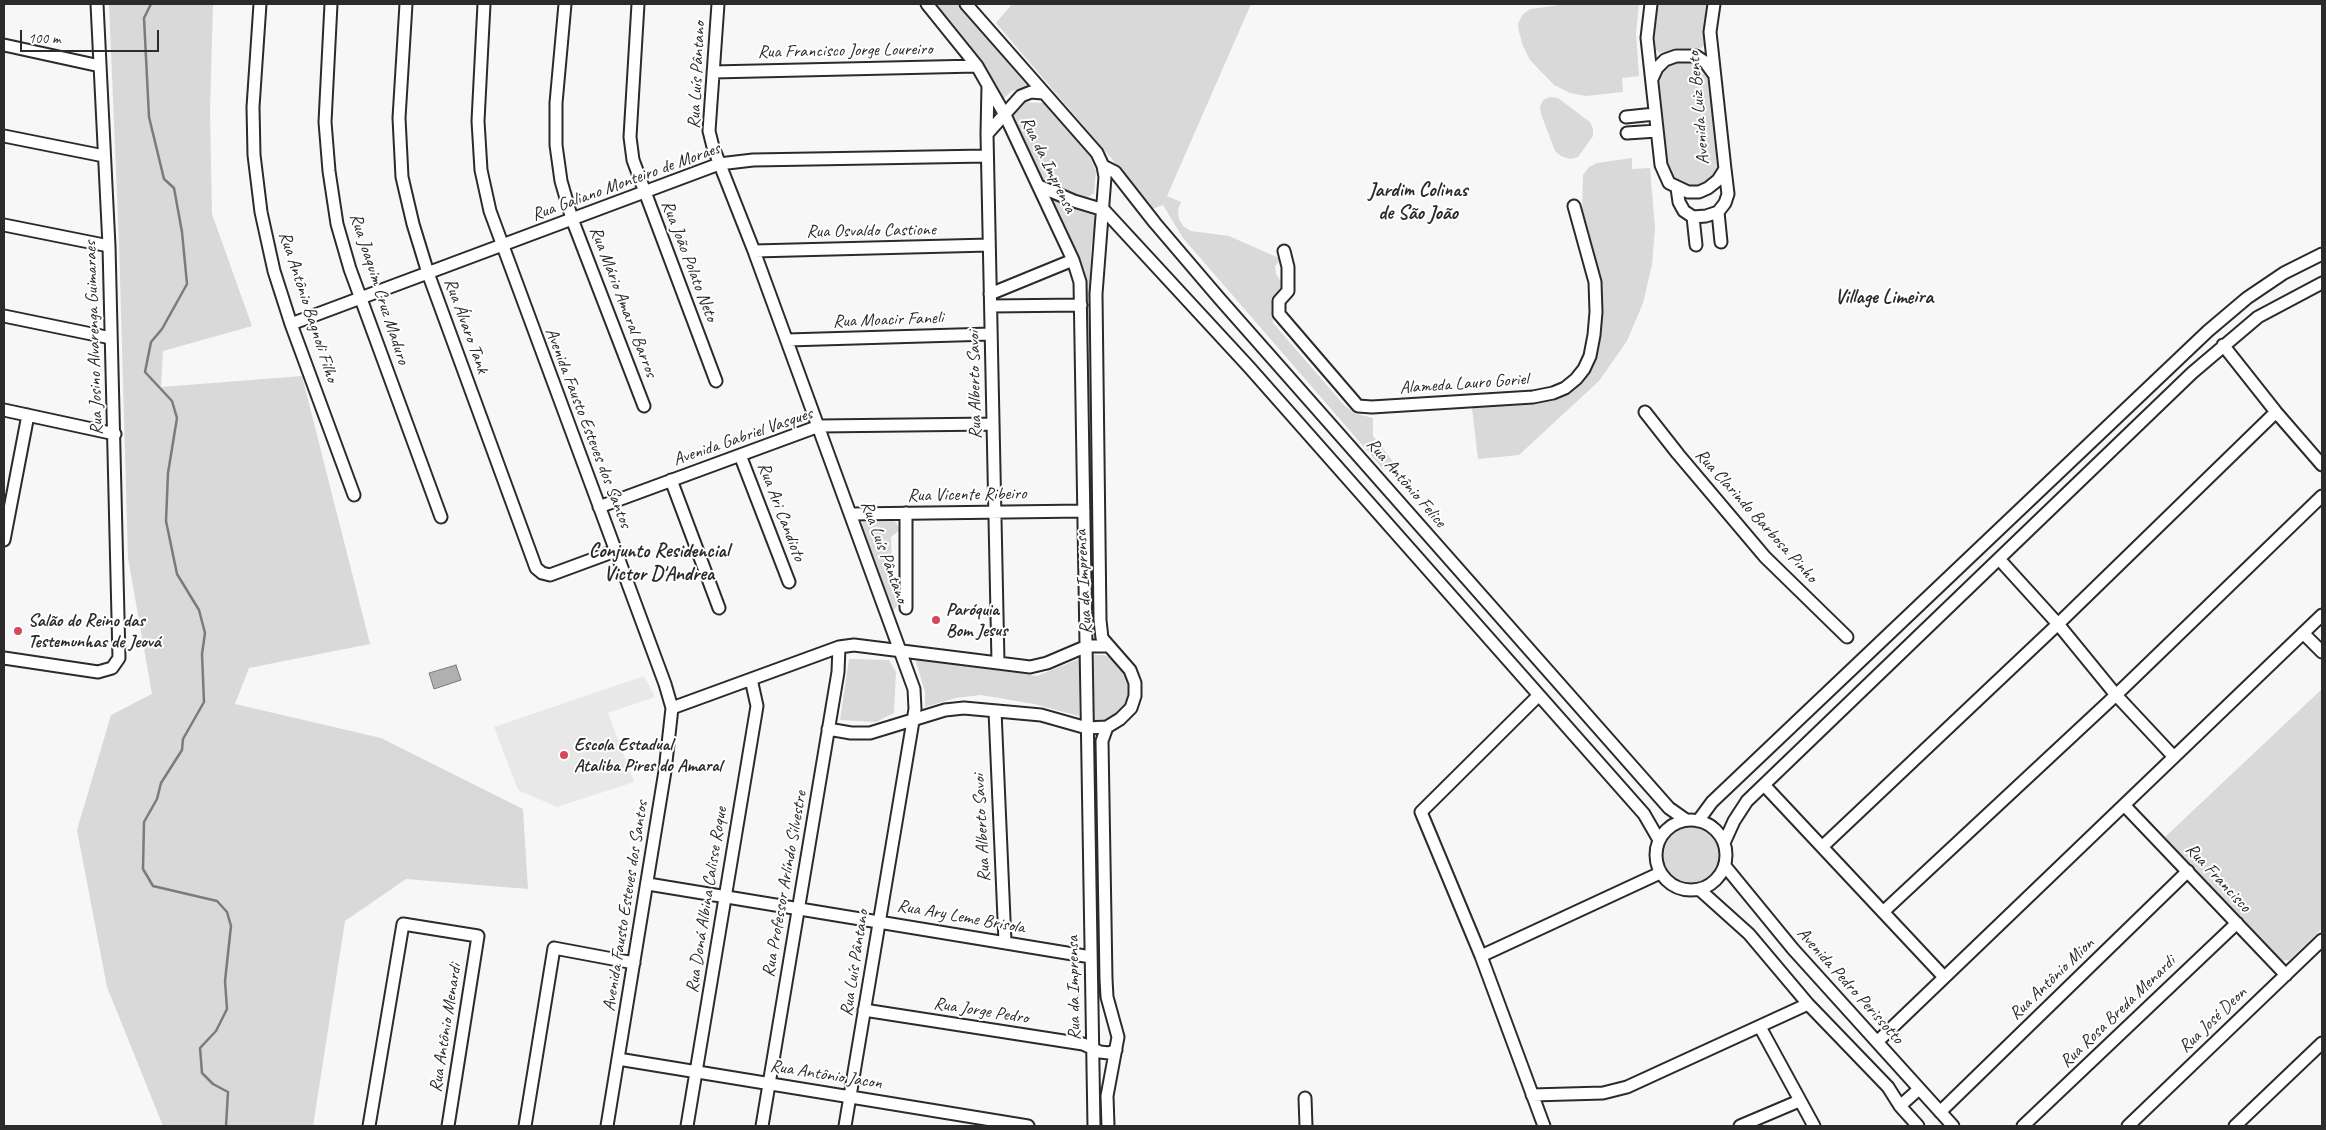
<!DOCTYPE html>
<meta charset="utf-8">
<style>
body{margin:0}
#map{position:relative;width:2326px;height:1130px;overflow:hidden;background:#f7f7f7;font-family:Caveat,sans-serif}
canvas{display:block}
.frame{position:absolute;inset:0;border:5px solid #2b2b2b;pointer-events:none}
.scale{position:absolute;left:20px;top:30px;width:139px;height:22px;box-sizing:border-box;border:2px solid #2b2b2b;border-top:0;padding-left:6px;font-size:15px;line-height:18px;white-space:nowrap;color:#2b2b2b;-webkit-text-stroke:4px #fff;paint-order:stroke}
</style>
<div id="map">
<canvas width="2326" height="1130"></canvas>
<div class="frame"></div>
<div class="scale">100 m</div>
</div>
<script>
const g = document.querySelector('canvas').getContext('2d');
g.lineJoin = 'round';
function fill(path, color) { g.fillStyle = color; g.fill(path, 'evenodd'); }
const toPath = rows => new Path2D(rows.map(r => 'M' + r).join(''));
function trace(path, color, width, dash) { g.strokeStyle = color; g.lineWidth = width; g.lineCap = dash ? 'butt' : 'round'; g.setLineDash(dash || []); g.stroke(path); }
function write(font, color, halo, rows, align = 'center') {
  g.font = font + ' Caveat,sans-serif'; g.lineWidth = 4; g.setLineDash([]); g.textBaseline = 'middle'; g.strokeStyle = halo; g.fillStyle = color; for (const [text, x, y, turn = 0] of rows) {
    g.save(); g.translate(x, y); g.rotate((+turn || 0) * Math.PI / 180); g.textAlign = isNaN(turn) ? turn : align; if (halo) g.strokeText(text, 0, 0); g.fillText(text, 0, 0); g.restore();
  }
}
fill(toPath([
 [644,676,655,697,608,713,634,782,557,807,518,790,494,727]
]), '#e8e8e8');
fill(toPath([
 [109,4,213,4,210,111,212,214,252,326,163,351,161,387,302,376,370,644,249,668,235,704,381,738,523,809,528,889,406,879,345,921,313,1126,163,1126,107,987,77,830,111,715,152,694,128,558,119,243],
 [930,4,961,4,1029,86,1012,91,1001,101],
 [1012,4,1251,4,1167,196,1181,202,1178,210,1179,219,1183,226,1191,231,1229,236,1281,259,1275,266,1276,274,1284,286,1276,294,1271,304,1273,323,1344,405,1354,413,1373,418,1373,436,1398,468,1383,469,1183,238,1163,205,1150,210,1111,158,996,23],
 [1567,4,1639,4,1636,34,1639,76,1622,78,1623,92,1586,96,1570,93,1554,85,1530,60,1523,46,1519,32,1518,24,1522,15,1530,9],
 [1658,4,1708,4,1704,25,1705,45,1701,48,1675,48,1665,52,1659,53,1656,50,1653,29],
 [1686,60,1696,63,1704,69,1710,79,1719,156,1718,167,1713,176,1696,186,1686,185,1678,181,1670,174,1667,165,1657,83,1660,73,1668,65],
 [1550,97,1558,98,1590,122,1593,129,1593,136,1578,157,1570,159,1561,156,1555,151,1541,114,1540,107,1543,100],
 [1020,102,1044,103,1089,153,1096,172,1094,193,1085,199,1043,184,1012,111],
 [1632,158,1632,169,1650,168,1655,228,1652,265,1643,303,1627,341,1599,381,1519,455,1478,459,1472,408,1541,401,1555,399,1567,392,1599,336,1582,218,1583,175,1589,167,1597,163],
 [1050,198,1080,211,1094,215,1096,219,1091,248,1090,296,1095,635,1092,634,1085,291,1049,200],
 [892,521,896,522,900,530,891,537,893,593,902,595,902,597,893,612,861,526,863,522],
 [1091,655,1104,655,1114,659,1122,666,1130,681,1130,692,1123,711,1104,723,1091,724],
 [849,659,889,660,896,672,894,713,876,722,840,720],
 [915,659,1037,676,1079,659,1079,716,1034,704,981,695,956,698,925,707,925,692],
 [2322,689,2322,929,2289,960,2279,961,2165,837],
 '1663 855a28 28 0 1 1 56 0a28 28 0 1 1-56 0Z'
]), '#d9d9d9');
const water = toPath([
 [456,665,461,680,434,689,429,673,456,665]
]);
fill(water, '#b0b0b0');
trace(water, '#7b7b7b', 1);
trace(toPath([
 [151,4,144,18,149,117,164,179,174,188,182,232,187,284,162,329,151,342,145,372,172,401,177,418,168,473,166,521,177,574,199,610,205,633,202,654,204,702,183,739,182,750,161,783,157,799,144,822,143,869,153,886,217,901,227,912,231,926,225,981,227,1009,216,1031,200,1048,202,1073,213,1084,228,1092,226,1126]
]), '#7b7b7b', 2.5);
const minor = toPath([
 [260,4,253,107,254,155,261,212,274,271,291,324,354,495],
 [331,4,325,122,329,171,337,224,350,269,441,517],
 [406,4,399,118,402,177,413,224,428,273,536,568,542,573,550,575,615,551],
 [484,4,478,121,481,170,490,211,665,684,672,708,665,771,607,1126],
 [565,4,556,103,556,145,561,181,572,219,644,406],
 [638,4,630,137,633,160,716,381],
 [718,4,709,131,713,147,754,251,914,689,915,709,845,1126],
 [927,4,977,66,1005,115,1073,260,1080,282,1094,1126],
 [966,4,1097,153,1103,166,1105,177,1096,294,1100,620,1102,638,1130,670,1135,683,1135,696,1131,708,1120,719,1107,727,1102,741,1106,979,1107,997,1118,1037,1107,1096,1108,1126],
 [1651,4,1647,38,1661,165,1669,183,1688,192,1699,192,1708,188,1718,180,1725,169,1710,32,1714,4],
 [4,45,100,66],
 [713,72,977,66],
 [1652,79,1657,68,1665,60,1676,56,1696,56,1705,62,1713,73],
 [1626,117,1655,114],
 [1627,133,1657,131],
 [987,134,988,85],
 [4,136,104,156],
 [1103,166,1115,172,1155,223,1219,298,1669,808,1686,820],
 [1039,186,1074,201,1104,210,1116,223,1249,367,1644,814,1659,840],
 [1677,188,1679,202,1684,211,1693,217,1706,216,1718,212,1725,203,1728,194,1725,169],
 [1718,212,1721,242],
 [1693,217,1696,245],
 [4,225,109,246],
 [754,251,989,245],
 [1284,251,1288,267,1288,291,1279,301,1279,314,1358,406,1372,407,1533,397,1553,393,1565,388,1576,379,1584,369,1590,356,1594,335,1596,312,1595,282,1574,206],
 [990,294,1073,260],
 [991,306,1081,305],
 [4,316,111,338],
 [291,324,719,164,753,160,987,156],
 [787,340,991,334],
 [2223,345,2276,412,2322,465],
 [4,410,115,434],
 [1645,412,1678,454,1765,557,1847,637],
 [740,455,789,582],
 [671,480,719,608],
 [599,507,819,426,993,424],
 [906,513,906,608],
 [851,514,1084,511],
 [4,540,28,415],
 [1999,559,2058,624,2116,695,2174,757],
 [2303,633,2322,652],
 [4,658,98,672,112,668,119,658,109,246,97,4],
 [998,662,987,134,1021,96,1031,92,1043,93],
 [1538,696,1421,812,1481,956,1544,1126],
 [672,708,839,647,854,645,1030,667,1047,663,1087,646,1107,646],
 [995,711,1005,942],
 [828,729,851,733,870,733,945,710,964,708,1041,715,1087,728,1107,727],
 [1764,785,1944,977],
 [2124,805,2286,975],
 '1656 855a35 35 0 1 1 70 0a35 35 0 1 1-70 0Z',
 [1698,821,1712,802,2208,331,2247,298,2284,273,2322,254],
 [1724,843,1734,821,1747,801,2192,373,2258,317,2322,283],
 [1823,846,2058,624,2276,412],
 [1725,866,1793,949,1953,1126],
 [648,884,1091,957],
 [1700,890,1749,934,1808,1004,1888,1087,1900,1106,1918,1126],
 [1883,912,2116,695,2322,496],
 [1481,956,1660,873],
 [864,1010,1083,1044,1100,1052,1109,1053,1116,1050],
 [1760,1027,1814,1126],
 [1877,1042,2322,615],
 [618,1059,1028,1126],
 [1532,1095,1603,1093,1627,1087,1808,1004],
 [1305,1098,1306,1126],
 [1900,1106,1919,1089],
 [1940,1112,2188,871],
 [369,1126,403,924,478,936,448,1126],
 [525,1126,554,948,634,963],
 [687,1126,757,706,751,679],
 [762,1126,838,672,839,647],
 [1740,1126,1799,1101],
 [2023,1126,2237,923],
 [2128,1126,2322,940],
 [2235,1126,2322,1043]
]);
trace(minor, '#2b2b2b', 15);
trace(minor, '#fff', 11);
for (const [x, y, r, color] of [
 [936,620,5,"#d1495b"],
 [18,631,5,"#d1495b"],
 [564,755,5,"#d1495b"]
]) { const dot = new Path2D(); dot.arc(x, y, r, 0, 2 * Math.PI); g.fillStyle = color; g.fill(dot); trace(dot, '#fff', 2); }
write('18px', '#2b2b2b', '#fff', [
 ["Rua Francisco Jorge Loureiro",845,51,-1],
 ["Rua Luís Pântano",697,75,-87],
 ["Avenida Luiz Bento",1699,108,-95],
 ["Rua da Imprensa",1048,165,64],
 ["Rua Galiano Monteiro de Moraes",626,182,-20],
 ["Rua Osvaldo Castione",871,231,-1],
 ["Rua João Polato Neto",689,261,69],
 ["Rua Joaquim Cruz Maduro",379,289,72],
 ["Rua Mário Amaral Barros",623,302,69],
 ["Rua Antônio Bagnoli Filho",308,307,72],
 ["Rua Moacir Faneli",888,320,-2],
 ["Rua Álvaro Tank",466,326,70],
 ["Rua Josino Alvarenga Guimaraes",94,338,-92],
 ["Alameda Lauro Goriel",1464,384,-4],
 ["Rua Alberto Savoi",975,385,-91],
 ["Avenida Fausto Esteves dos Santos",588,428,69],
 ["Avenida Gabriel Vasques",743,437,-19],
 ["Rua Antônio Felice",1406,483,49],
 ["Rua Vicente Ribeiro",967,495,-1],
 ["Rua Ari Candioto",781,512,69],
 ["Rua Clarindo Barbosa Pinho",1756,516,48],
 ["Rua Luís Pântano",884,552,70],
 ["Rua da Imprensa",1084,582,-93],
 ["Rua Alberto Savoi",982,828,-93],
 ["Rua Francisco",2218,878,47],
 ["Rua Professor Arlíndo Silvestre",785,884,-80],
 ["Rua Doná Albina Calisse Roque",707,900,-81],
 ["Avenida Fausto Esteves dos Santos",626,906,-81],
 ["Rua Ary Leme Brisola",961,917,10],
 ["Rua Luís Pântano",855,963,-81],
 ["Rua Antônio Mion",2052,979,-44],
 ["Avenida Pedro Perissotto",1850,986,48],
 ["Rua da Imprensa",1074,988,-91],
 ["Rua Jorge Pedro",981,1011,9],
 ["Rua Rosa Breda Menardi",2118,1012,-44],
 ["Rua José Deon",2213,1020,-44],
 ["Rua Antônio Menardi",446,1028,-81],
 ["Rua Antônio Jacon",826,1075,9]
]);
write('bold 18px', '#2b2b2b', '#fff', [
 ["Paróquia",946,610],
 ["Bom Jesus",946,631],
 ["Salão do Reino das",28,621],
 ["Testemunhas de Jeová",28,642],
 ["Escola Estadual",574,745],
 ["Ataliba Pires do Amaral",574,766]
], 'left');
write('bold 20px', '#2b2b2b', '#fff', [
 ["Jardim Colinas",1418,191],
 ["de São João",1418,214],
 ["Village Limeira",1884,298],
 ["Conjunto Residencial",659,552],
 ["Victor D'Andrea",659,575]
]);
</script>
